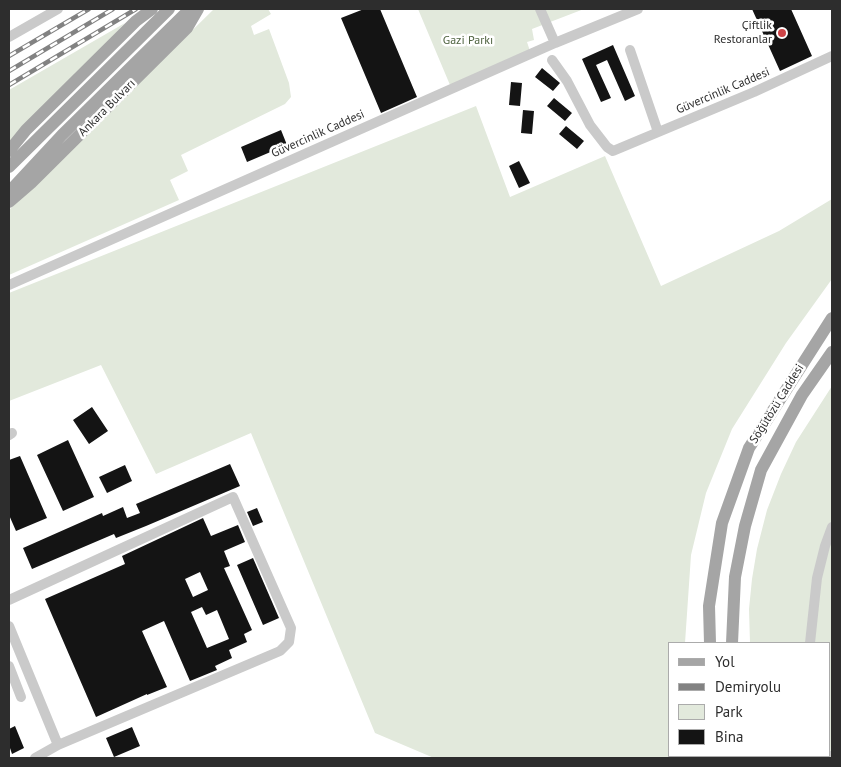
<!DOCTYPE html>
<meta charset="utf-8">
<style>
body{margin:0}
#map{position:relative;width:841px;height:767px;overflow:hidden;background:#fff;font-family:"PT Sans",sans-serif}
canvas{display:block}
.frame{position:absolute;inset:0;border:10px solid #2d2d2d;pointer-events:none}
.legend{position:absolute;left:668px;top:642px;width:162px;height:115px;box-sizing:border-box;background:#fff;border:1px solid #ababab;margin:0;padding:6px 9px;list-style:none;font-size:15px;color:#2d2d2d}
.legend li{display:flex;align-items:center;gap:10px;height:25px}
.legend b{width:25px;border:1px solid #ababab}
</style>
<div id="map">
<canvas width="841" height="767"></canvas>
<div class="frame"></div>
<ul class="legend">
<li><b style="height:6px;background:#a5a5a5"></b>Yol</li>
<li><b style="height:6px;background:#828282"></b>Demiryolu</li>
<li><b style="height:14px;background:#e2e9dc"></b>Park</li>
<li><b style="height:14px;background:#141414"></b>Bina</li>
</ul>
</div>
<script>
const g = document.querySelector('canvas').getContext('2d');
g.lineJoin = 'round';
function fill(path, color) { g.fillStyle = color; g.fill(path, 'evenodd'); }
const toPath = rows => new Path2D(rows.map(r => 'M' + r).join(''));
function trace(path, color, width, dash) { g.strokeStyle = color; g.lineWidth = width; g.lineCap = dash ? 'butt' : 'round'; g.setLineDash(dash || []); g.stroke(path); }
function write(font, color, halo, rows, align = 'center') {
  g.font = font + ' "PT Sans",sans-serif'; g.lineWidth = 5; g.setLineDash([]); g.textBaseline = 'middle'; g.strokeStyle = halo; g.fillStyle = color; for (const [text, x, y, turn = 0] of rows) {
    g.save(); g.translate(x, y); g.rotate((+turn || 0) * Math.PI / 180); g.textAlign = isNaN(turn) ? turn : align; if (halo) g.strokeText(text, 0, 0); g.fillText(text, 0, 0); g.restore();
  }
}
fill(toPath([
 [214,9,268,9,271,14,251,26,254,35,269,29,289,83,291,97,285,104,181,155,188,171,170,180,179,200,9,275,9,210],
 [418,9,584,9,532,29,534,40,527,42,530,51,450,85],
 [125,23,75,77,9,144,9,90],
 [476,106,510,197,605,156,661,286,779,231,832,199,832,279,786,343,732,429,706,493,691,555,685,643,670,643,670,756,707,756,707,758,434,758,375,733,251,433,156,474,101,365,9,401,9,293],
 [832,386,832,758,773,758,772,756,830,756,830,643,750,643,749,609,752,579,757,549,767,510,781,474,796,442]
]), '#e2e9dc');
fill(toPath([
 [364,9,380,9,417,97,381,113,341,18],
 [752,9,791,9,812,56,780,71],
 [613,45,635,96,625,101,607,60,596,65,611,98,601,102,582,59],
 [542,68,560,83,553,91,535,77],
 [511,82,522,83,520,106,509,105],
 [554,98,572,113,565,121,547,106],
 [523,110,534,111,532,134,521,133],
 [566,126,584,141,577,149,559,134],
 [281,130,287,145,247,162,241,147],
 [519,161,530,183,519,188,509,166],
 [92,407,108,431,89,444,73,420],
 [68,440,94,497,63,511,37,455],
 [20,456,47,518,16,531,9,515,9,460],
 [230,464,240,486,146,526,116,538,114,534,32,569,23,548,102,513,103,516,123,507,127,518,140,513,136,504],
 [125,465,132,481,107,493,99,477],
 [257,508,263,522,253,526,247,512],
 [203,518,211,536,238,525,245,542,224,551,230,566,224,568,252,630,244,634,247,642,229,650,232,658,215,666,217,670,190,681,164,621,142,631,167,687,147,695,147,694,96,717,45,599,125,564,122,556],
 [200,572,208,590,193,597,185,579],
 [202,607,206,615,217,610,229,639,207,648,191,612],
 [253,558,279,618,263,625,237,565],
 [15,726,24,748,12,754,9,745,9,729],
 [132,727,140,746,114,757,106,738]
]), '#141414');
trace(toPath([
 [540,9,555,43],
 [9,37,58,9],
 [630,50,658,132],
 [552,60,567,81,590,125,607,147,613,151,754,92,832,56],
 [9,285,555,43,638,9],
 [9,435,12,433],
 [9,600,233,497,291,628,289,642,280,651,58,745,35,758],
 [9,626,58,745],
 [810,643,817,578,825,546,832,527],
 [9,666,21,697],
 [830,756,831,758]
]), '#cacaca', 10);
trace(toPath([
 [9,151,26,130,136,21,152,9],
 [9,167,169,9],
 [9,192,62,135,190,9],
 [9,202,31,183,187,28,198,9],
 [710,643,709,606,722,523,749,448,832,318],
 [732,643,735,577,745,526,761,470,802,395,832,352],
 [731,756,731,758],
 [753,756,753,758]
]), '#a5a5a5', 12);
const rail = toPath([
 [9,56,89,9],
 [9,71,113,9],
 [9,85,136,9]
]);
trace(rail, '#828282', 4.5);
trace(rail, '#fff', 2.5, [8]);
for (const [x, y, r, color] of [
 [782,33,5,"#ce4548"]
]) { const dot = new Path2D(); dot.arc(x, y, r, 0, 2 * Math.PI); g.fillStyle = color; g.fill(dot); trace(dot, '#fff', 2); }
write('12px', '#2d2d2d', '#fff', [
 ["Çiftlik",772,26],
 ["Restoranlar",772,40]
], 'right');
write('12px', '#4f6340', '#fff', [
 ["Gazi Parkı",468,41]
]);
write('12px', '#2d2d2d', '#fff', [
 ["Güvercinlik Caddesi",723,91,-23],
 ["Ankara Bulvarı",107,108,-45],
 ["Güvercinlik Caddesi",318,134,-24],
 ["Söğütözü Caddesi",777,404,-58]
]);
</script>
